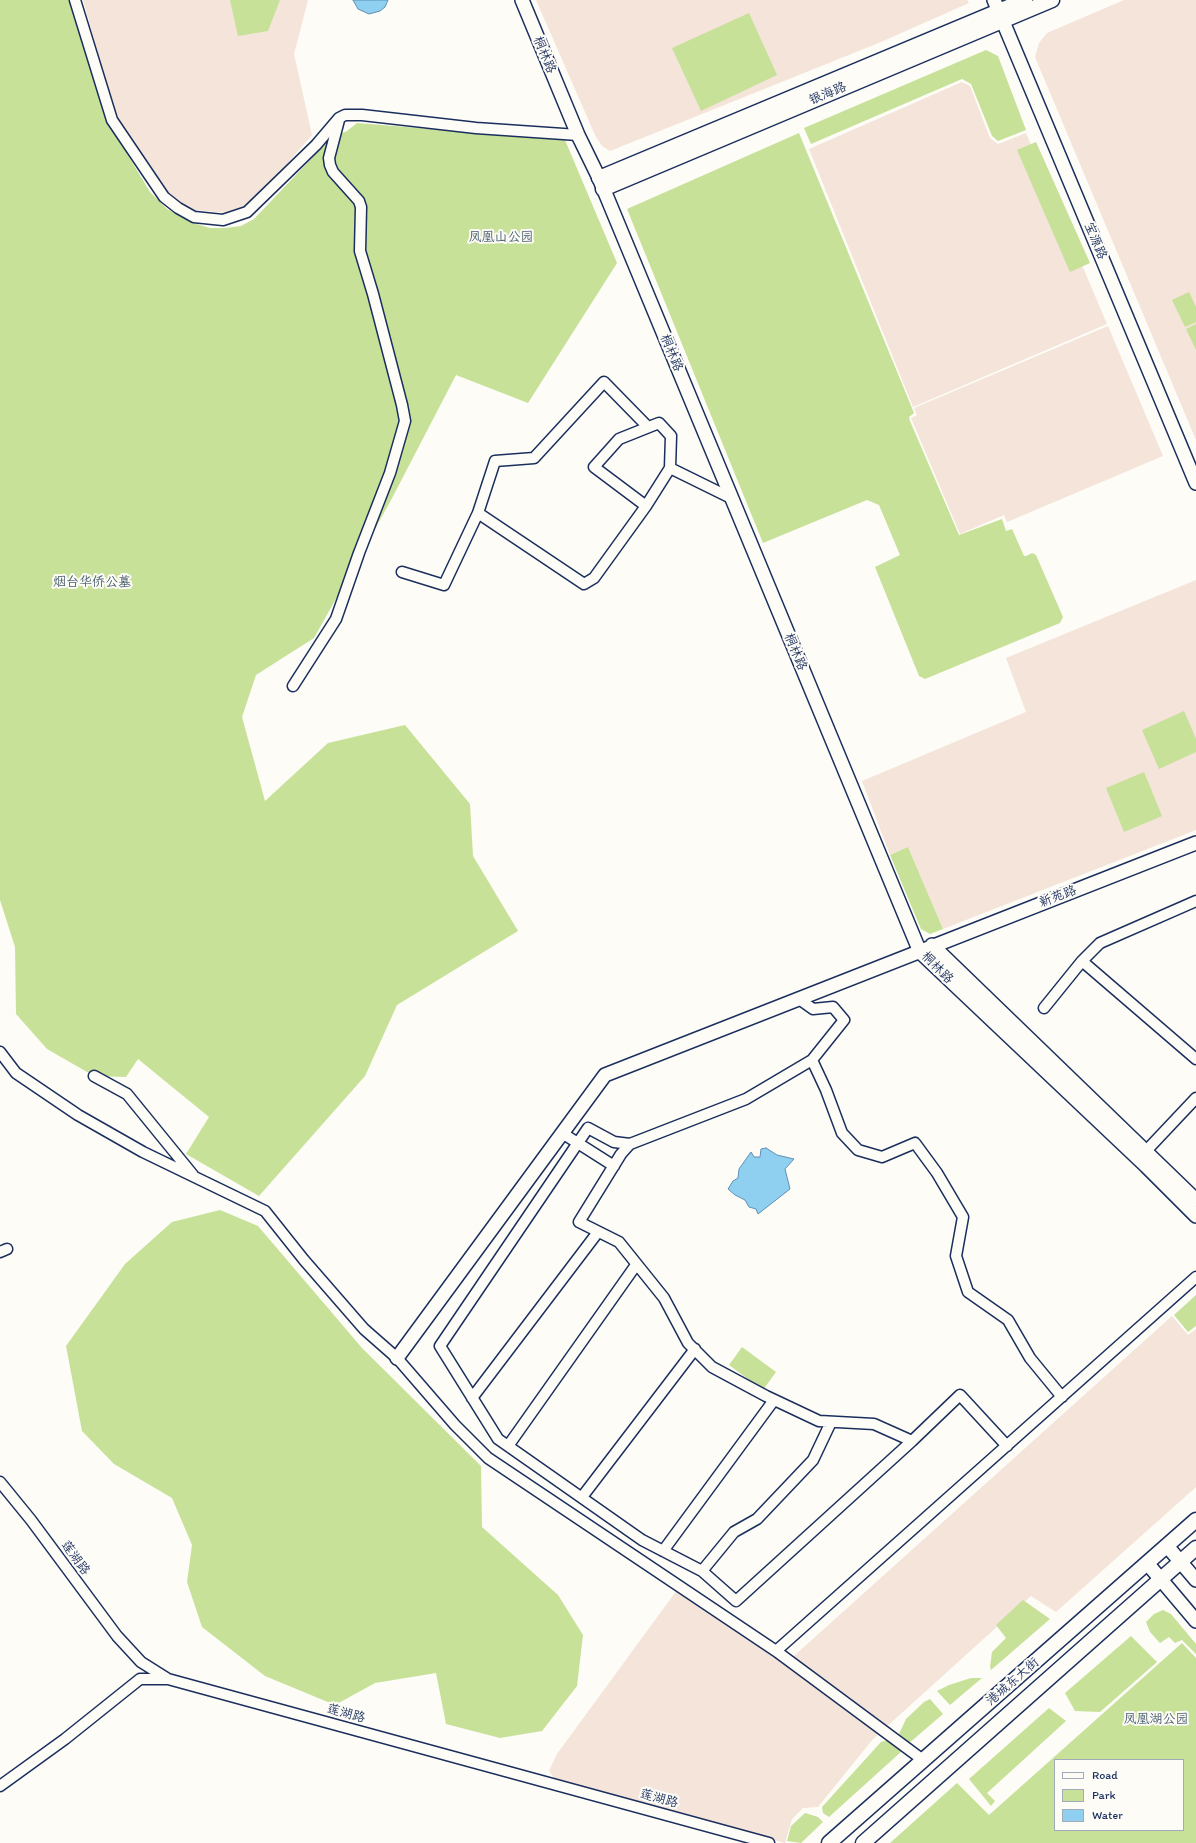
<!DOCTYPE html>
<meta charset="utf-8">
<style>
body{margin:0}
#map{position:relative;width:1196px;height:1843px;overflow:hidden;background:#fdfcf7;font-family:Itim,sans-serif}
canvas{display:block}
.legend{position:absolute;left:1054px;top:1759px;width:130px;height:72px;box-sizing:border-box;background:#fdfcf7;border:1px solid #a3aaba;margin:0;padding:5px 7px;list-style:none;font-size:12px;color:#1b2f5e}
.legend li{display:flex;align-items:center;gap:8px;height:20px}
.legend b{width:20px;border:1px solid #a3aaba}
</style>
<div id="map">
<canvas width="1196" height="1843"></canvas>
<ul class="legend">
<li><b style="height:5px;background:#fdfcf7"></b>Road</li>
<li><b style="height:11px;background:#c7e198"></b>Park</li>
<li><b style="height:11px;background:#8fcff0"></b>Water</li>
</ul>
</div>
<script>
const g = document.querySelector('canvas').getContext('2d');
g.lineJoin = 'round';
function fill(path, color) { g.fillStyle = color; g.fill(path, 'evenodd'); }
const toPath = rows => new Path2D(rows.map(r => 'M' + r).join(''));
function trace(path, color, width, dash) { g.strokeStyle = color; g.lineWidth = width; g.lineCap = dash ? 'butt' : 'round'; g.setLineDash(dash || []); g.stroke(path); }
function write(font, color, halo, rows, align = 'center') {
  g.font = font + ' Itim,"LXGW WenKai TC",sans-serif'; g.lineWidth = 4; g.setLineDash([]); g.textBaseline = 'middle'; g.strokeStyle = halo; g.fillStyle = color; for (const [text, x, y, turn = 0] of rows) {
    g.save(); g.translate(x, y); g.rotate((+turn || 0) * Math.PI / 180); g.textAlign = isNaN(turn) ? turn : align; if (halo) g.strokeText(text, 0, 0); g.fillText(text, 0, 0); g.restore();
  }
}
fill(toPath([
 [83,0,308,0,294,54,312,135,261,194,245,206,228,213,195,210,172,197,160,183,147,162,120,125,111,100],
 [536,0,967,0,969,3,881,42,610,151,602,146,595,135],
 [1124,0,1196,0,1196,440,1035,57,1039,43,1047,33],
 [962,82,970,86,990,138,998,144,1026,133,1107,324,913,407,809,149],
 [1108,326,1163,456,1007,522,1004,515,960,534,911,418,917,415,914,408],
 [1196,580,1196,830,943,929,908,847,890,855,862,781,1026,712,1006,658],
 [1172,1316,1188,1335,1196,1329,1196,1487,1056,1612,1031,1596,873,1739,818,1807,803,1808,792,1819,785,1843,554,1778,549,1771,557,1754,677,1590,785,1664]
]), '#f4e4d9');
fill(toPath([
 [0,0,70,0,75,21,111,127,150,192,167,209,193,223,210,228,225,228,241,226,254,219,331,138,347,131,357,123,565,140,617,263,528,403,456,375,390,502,314,638,256,675,242,717,265,801,328,743,405,725,470,804,473,856,518,931,397,1005,365,1076,259,1196,186,1154,209,1117,138,1059,126,1077,94,1076,47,1049,16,1014,15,947,0,900],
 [230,0,280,0,268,31,238,36],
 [749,13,777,75,701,111,672,48],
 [986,50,998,56,1026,130,998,141,992,136,971,84,962,79,811,144,804,128],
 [799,133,914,413,909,417,910,421,959,535,1002,519,1006,531,1012,529,1024,556,1026,556,1032,553,1036,555,1063,617,1060,623,925,679,919,676,875,567,900,555,879,505,867,500,763,543,627,209],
 [1036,142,1090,263,1070,272,1017,150],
 [1189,292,1196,307,1196,322,1185,327,1172,300],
 [1196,324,1196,350,1186,329],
 [1184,711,1196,739,1196,752,1159,769,1142,730],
 [1144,772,1162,816,1124,832,1106,788],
 [908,847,943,929,930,934,921,929,890,855],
 [220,1210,258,1226,362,1348,481,1466,482,1527,558,1595,583,1635,577,1686,542,1731,500,1738,446,1724,436,1673,375,1683,335,1705,265,1676,202,1627,187,1582,192,1545,172,1498,114,1464,82,1431,66,1346,125,1264,172,1222],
 [1196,1295,1196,1326,1188,1332,1174,1315],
 [742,1347,776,1372,763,1390,729,1365],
 [1023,1600,1050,1619,991,1670,990,1667,992,1652,1006,1638,996,1625],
 [1163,1610,1171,1614,1196,1644,1196,1654,1182,1640,1175,1643,1169,1637,1160,1643,1150,1632,1146,1622,1154,1614],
 [1131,1636,1157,1662,1100,1712,1075,1711,1065,1693],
 [1182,1643,1196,1658,1196,1843,890,1843,957,1783,989,1815],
 [1055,1760,1183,1760,1183,1830,1055,1830],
 [971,1678,982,1678,950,1705,937,1691,949,1685],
 [930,1699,943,1714,908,1744,899,1734,906,1719,924,1702],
 [1049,1708,1066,1721,987,1793,995,1801,991,1806,969,1779],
 [888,1740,902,1751,829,1817,823,1813,822,1807,881,1742],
 [805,1813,818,1817,823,1822,801,1843,787,1841,791,1826]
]), '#c7e198');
const water = toPath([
 [353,0,388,0,385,7,380,11,369,14,358,9,353,0],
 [766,1148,777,1155,794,1159,785,1169,790,1189,758,1214,756,1209,749,1207,745,1200,735,1195,728,1189,733,1181,738,1178,739,1169,751,1152,754,1157,760,1157,761,1149,766,1148]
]);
fill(water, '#8fcff0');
trace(water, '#618fb6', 1);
const minor = toPath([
 [75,0,112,120,164,197,178,208,194,217,223,220,247,212,316,145,339,118,345,115,362,115,476,128,578,135],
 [646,506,670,468],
 [478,513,495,461,534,458,604,382,648,427],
 [402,572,444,585,478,513,584,584,594,578,646,506,594,467,619,439,659,423,671,436,670,468,731,498],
 [293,686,336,619,359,553,390,473,405,421,402,405,373,294,360,251,361,207,359,201,333,172,330,165,329,158,339,120],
 [1082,961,1196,1059],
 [799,999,813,1009,833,1007,844,1020,812,1060,746,1099,630,1144,621,1154,579,1222,619,1242,664,1298,688,1343,712,1367,766,1396,819,1421,874,1424,912,1441,960,1395,1007,1446],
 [1044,1008,1082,961,1100,943,1196,901],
 [0,1052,16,1073,78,1115,143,1152,265,1211,304,1260,364,1329,397,1358,455,1425,488,1458,776,1651],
 [812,1060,826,1090,842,1133,858,1150,882,1157,915,1143,937,1173,963,1217,956,1256,968,1292,1008,1320,1030,1358,1062,1397],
 [94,1076,127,1094,193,1175],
 [562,1133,614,1166],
 [630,1144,614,1142,588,1128,440,1346,498,1439,642,1540,702,1571,736,1601,912,1441],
 [1146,1151,1196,1098],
 [0,1252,7,1249],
 [472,1398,598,1232],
 [508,1446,636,1265],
 [0,1482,31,1520,117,1636,141,1662,168,1679,769,1843],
 [582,1497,695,1349],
 [663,1551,774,1400],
 [702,1571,734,1532,757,1519,813,1460,831,1422],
 [923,1760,776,1651,1196,1277],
 [0,1786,65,1739,140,1679,168,1679]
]);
const tertiary = toPath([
 [522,0,578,135,599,178,920,952,1146,1166,1196,1216],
 [994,0,1196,483],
 [932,945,1196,1200],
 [397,1358,605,1075,1196,843],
 [1167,1546,1196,1580],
 [1147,1563,1196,1621]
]);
const secondary = toPath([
 [599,178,1025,0],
 [603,189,1052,0],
 [829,1843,1196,1520],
 [863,1843,1196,1548]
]);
trace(minor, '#1b2f5e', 13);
trace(tertiary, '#1b2f5e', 16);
trace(secondary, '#1b2f5e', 17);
trace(minor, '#fdfcf7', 10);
trace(tertiary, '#fdfcf7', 13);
trace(secondary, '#fdfcf7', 14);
write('13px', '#1b2f5e', '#fdfcf7', [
 ["桐林路",544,55,67],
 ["银海路",828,94,-23],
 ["宝源路",1095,241,67],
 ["桐林路",671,353,67],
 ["桐林路",795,652,67],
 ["新苑路",1058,897,-21],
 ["桐林路",937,968,45],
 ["莲湖路",75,1558,54],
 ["港城东大街",1013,1682,-41],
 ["莲湖路",346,1714,15],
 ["莲湖路",659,1799,15]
]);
write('13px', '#465c6c', '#fdfcf7', [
 ["凤凰山公园",501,238],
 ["烟台华侨公墓",92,583],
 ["凤凰湖公园",1156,1720]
]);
</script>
